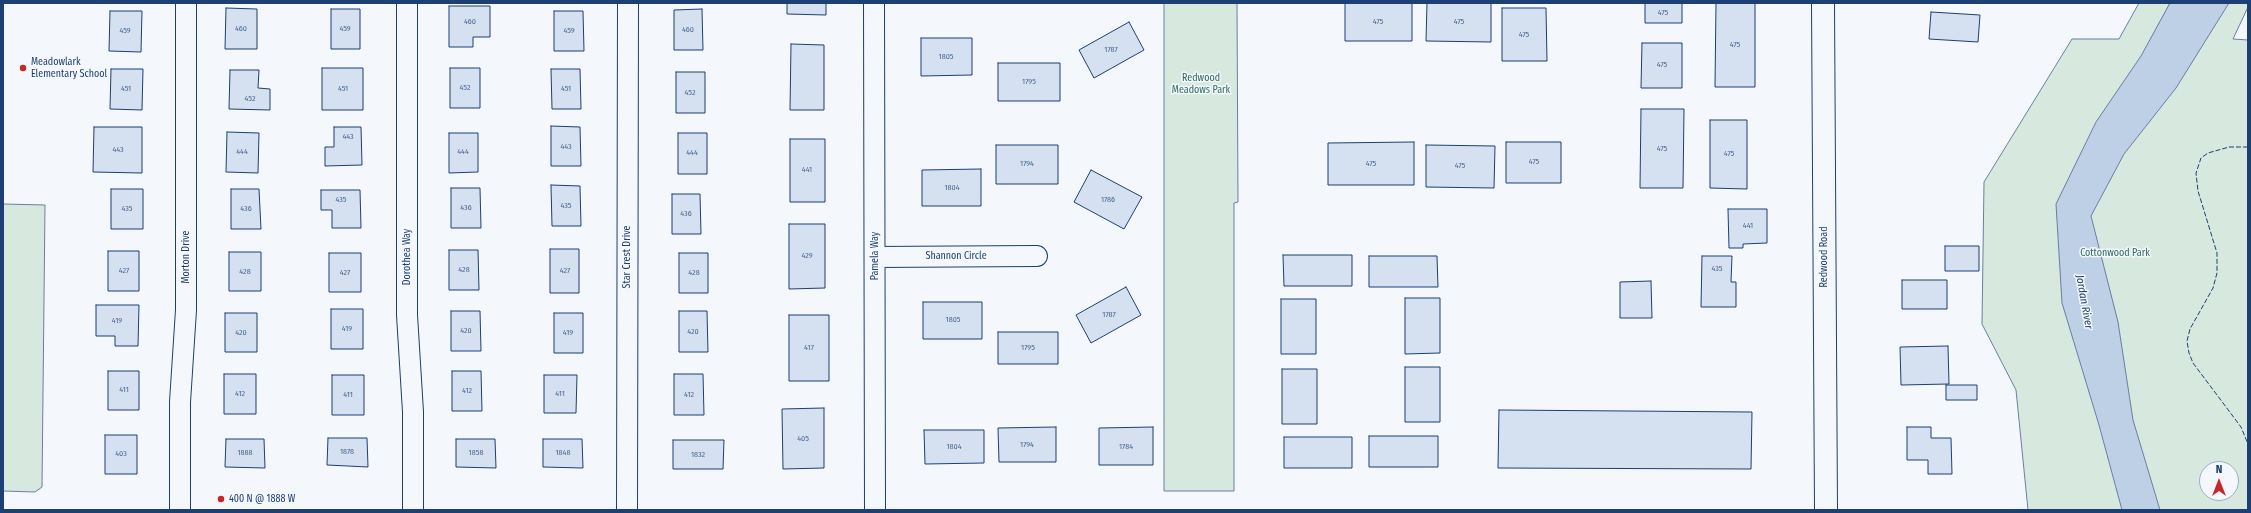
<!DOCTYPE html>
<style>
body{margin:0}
#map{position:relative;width:2251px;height:513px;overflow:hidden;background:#f4f7fb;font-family:"Fira Sans Condensed",sans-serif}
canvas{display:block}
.frame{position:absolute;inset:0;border:4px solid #1d3f73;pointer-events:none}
.north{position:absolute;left:2199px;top:461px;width:40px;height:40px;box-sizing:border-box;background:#f4f7fb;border:1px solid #9eadc5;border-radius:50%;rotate:0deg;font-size:11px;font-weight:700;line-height:16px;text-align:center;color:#1d3f73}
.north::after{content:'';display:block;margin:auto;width:14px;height:18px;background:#c62828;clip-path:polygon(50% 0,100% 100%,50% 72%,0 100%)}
</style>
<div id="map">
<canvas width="2251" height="513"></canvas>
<div class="frame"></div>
<div class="north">N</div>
</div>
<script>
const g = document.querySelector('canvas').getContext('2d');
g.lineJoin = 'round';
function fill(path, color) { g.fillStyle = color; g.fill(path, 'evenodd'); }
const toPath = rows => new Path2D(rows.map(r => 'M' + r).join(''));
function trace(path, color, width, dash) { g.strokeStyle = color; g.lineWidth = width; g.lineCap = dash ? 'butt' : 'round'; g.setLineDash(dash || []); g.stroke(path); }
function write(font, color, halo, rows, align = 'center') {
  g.font = font + ' "Fira Sans Condensed",sans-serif'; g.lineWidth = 3; g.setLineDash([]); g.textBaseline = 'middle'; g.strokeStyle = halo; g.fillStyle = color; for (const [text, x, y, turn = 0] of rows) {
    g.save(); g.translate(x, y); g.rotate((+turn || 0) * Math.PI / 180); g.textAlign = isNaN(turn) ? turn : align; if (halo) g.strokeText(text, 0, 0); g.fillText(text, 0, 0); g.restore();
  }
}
const green = toPath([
 [1164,3,1237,3,1238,202,1234,203,1234,491,1164,491,1164,3],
 [2139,3,2170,3,2151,39,2229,3,2248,3,2248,7,2233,39,2248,40,2248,510,2028,510,2016,390,1982,324,1984,182,2072,39,2119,39,2139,3],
 [2207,469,2231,469,2231,493,2207,493,2207,469],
 [3,204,45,205,42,487,35,492,3,491,3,204]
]);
fill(green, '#d7e8df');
trace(green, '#687fa3', 1);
const water = toPath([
 [2170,3,2229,3,2176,88,2124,154,2091,216,2118,322,2133,420,2160,510,2122,510,2099,425,2062,303,2056,204,2096,122,2141,56,2170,3]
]);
fill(water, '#bed0e5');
trace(water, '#687fa3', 1);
const building = toPath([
 [787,3,826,3,826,15,787,14,787,3],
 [1345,3,1412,3,1412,41,1345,41,1345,3],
 [1427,3,1491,3,1491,42,1426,41,1427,3],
 [1645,3,1682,3,1682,23,1645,23,1645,3],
 [1716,3,1755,3,1755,87,1715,87,1716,3],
 [449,6,490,6,490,37,473,37,473,47,449,47,449,6],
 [226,8,257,9,257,49,225,49,226,8],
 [1502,8,1546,8,1547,61,1502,61,1502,8],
 [331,9,360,9,360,49,331,49,331,9],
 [702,9,703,50,674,50,674,10,702,9],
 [110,11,142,11,141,52,109,51,110,11],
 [554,11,583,11,584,51,554,51,554,11],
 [1931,12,1980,15,1978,42,1929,39,1931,12],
 [1129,22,1144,50,1094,78,1079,50,1129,22],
 [921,38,972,38,972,75,921,76,921,38],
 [1642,43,1682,43,1682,88,1641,88,1642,43],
 [791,44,824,45,824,110,790,110,791,44],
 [998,63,1060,63,1060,101,998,101,998,63],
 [322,68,363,68,363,110,322,110,322,68],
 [450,68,480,68,480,108,450,108,450,68],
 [111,69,143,69,142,110,110,109,111,69],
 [551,69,580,69,581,109,552,109,551,69],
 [230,70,259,70,258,88,270,89,270,110,229,109,230,70],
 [676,72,705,72,705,113,676,113,676,72],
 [1641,109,1684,109,1683,188,1640,188,1641,109],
 [1710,120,1747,120,1747,189,1710,188,1710,120],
 [551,126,580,127,581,166,551,166,551,126],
 [94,127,142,127,142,173,93,172,94,127],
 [334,127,361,127,362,165,325,166,325,147,334,147,334,127],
 [227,132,259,133,258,173,226,172,227,132],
 [449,133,478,133,478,172,449,173,449,133],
 [678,133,707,133,707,174,678,174,678,133],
 [790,139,825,139,825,202,790,202,790,139],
 [1414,142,1414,185,1328,185,1328,143,1414,142],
 [1506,142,1561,142,1561,183,1506,183,1506,142],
 [996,145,1058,145,1058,184,996,184,996,145],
 [1426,145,1495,146,1494,188,1426,187,1426,145],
 [981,169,981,206,922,206,922,170,981,169],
 [1091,170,1142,197,1124,229,1074,202,1091,170],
 [551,185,580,186,581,226,552,226,551,185],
 [451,188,480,188,481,228,451,228,451,188],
 [111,189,143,189,143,229,111,229,111,189],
 [231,189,259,189,261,229,231,229,231,189],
 [321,190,360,190,361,228,332,228,332,210,321,210,321,190],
 [672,194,700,194,701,234,672,234,672,194],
 [1728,209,1767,209,1767,243,1743,244,1743,248,1729,248,1728,209],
 [789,224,825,224,825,288,789,289,789,224],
 [1945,246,1979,246,1979,271,1945,271,1945,246],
 [550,249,579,249,579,293,550,293,550,249],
 [449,250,478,250,479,290,449,290,449,250],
 [108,251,139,251,139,291,108,291,108,251],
 [229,252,261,252,261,291,229,291,229,252],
 [329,253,361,253,361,292,329,292,329,253],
 [679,253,708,253,708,293,679,293,679,253],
 [1283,255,1352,255,1352,286,1284,286,1283,255],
 [1369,256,1437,256,1438,287,1369,287,1369,256],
 [1702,256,1732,256,1731,282,1736,282,1736,307,1701,307,1702,256],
 [1902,280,1947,280,1947,309,1902,309,1902,280],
 [1651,281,1652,318,1620,318,1620,282,1651,281],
 [1126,287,1141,315,1091,343,1076,315,1126,287],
 [1405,298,1440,298,1440,353,1405,354,1405,298],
 [1281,299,1316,299,1316,354,1281,354,1281,299],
 [923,302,982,302,982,339,923,339,923,302],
 [96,305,139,305,138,346,115,346,115,336,96,336,96,305],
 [331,309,363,309,363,349,331,349,331,309],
 [451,311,480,311,481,351,451,351,451,311],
 [679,311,707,311,708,352,679,352,679,311],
 [225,313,257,313,257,352,225,352,225,313],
 [554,313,583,313,583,353,554,353,554,313],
 [789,315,829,315,829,381,789,381,789,315],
 [998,332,1058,332,1058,364,998,364,998,332],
 [1948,346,1949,384,1901,385,1900,347,1948,346],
 [1405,367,1440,367,1440,422,1405,422,1405,367],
 [1282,369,1317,369,1317,424,1282,424,1282,369],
 [108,371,139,371,139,410,108,410,108,371],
 [452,371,481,371,482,411,452,411,452,371],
 [224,374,256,374,256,414,224,414,224,374],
 [674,374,703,374,704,415,674,415,674,374],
 [332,375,364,375,364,415,332,415,332,375],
 [544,375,577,375,576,413,544,413,544,375],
 [1946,385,1977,385,1977,400,1946,400,1946,385],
 [824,408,824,468,783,469,782,409,824,408],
 [1499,410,1752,412,1751,469,1498,468,1499,410],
 [1056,427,1056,462,999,462,998,428,1056,427],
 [1153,427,1153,465,1099,465,1099,428,1153,427],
 [1907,427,1931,427,1931,438,1951,438,1952,474,1928,474,1928,460,1907,460,1907,427],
 [924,430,984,430,984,463,925,464,924,430],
 [105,435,137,435,137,474,105,474,105,435],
 [1369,436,1438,436,1438,467,1369,467,1369,436],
 [1284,437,1352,437,1352,468,1284,468,1284,437],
 [328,438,367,438,368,467,327,465,328,438],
 [226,439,264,439,265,468,225,467,226,439],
 [456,439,495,439,496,468,456,467,456,439],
 [543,439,582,439,583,468,543,467,543,439],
 [673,440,724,440,723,469,673,469,673,440]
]);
fill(building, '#d5e0f0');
trace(building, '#1d3f73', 1);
const street = toPath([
 [407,3,407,315,413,412,413,510],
 [874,3,875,510],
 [875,257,1037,256],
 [180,510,180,402,186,310,186,3],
 [627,510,628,3]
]);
const primary = toPath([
 [1823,3,1826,510]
]);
trace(street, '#1d3f73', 22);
trace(primary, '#1d3f73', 24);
trace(street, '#f4f7fb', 20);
trace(primary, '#f4f7fb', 22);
trace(toPath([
 [2248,147,2229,147,2208,153,2201,158,2196,173,2198,191,2217,253,2217,273,2213,288,2190,329,2187,341,2189,353,2193,363,2241,427,2248,444]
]), '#1d3f73', 1, [5, 2]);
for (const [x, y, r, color] of [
 [23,68,4,"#c62828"],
 [221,499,4,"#c62828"]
]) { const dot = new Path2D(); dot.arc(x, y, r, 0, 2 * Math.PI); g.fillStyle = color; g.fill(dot); trace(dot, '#f4f7fb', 1.5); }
write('8px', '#4b6792', null, [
 ["475",1663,13],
 ["460",470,22],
 ["475",1378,22],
 ["475",1459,22],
 ["460",241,29],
 ["459",345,29],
 ["460",688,30],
 ["459",125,31],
 ["459",569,31],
 ["475",1524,35],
 ["475",1735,45],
 ["1787",1111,50],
 ["1805",946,57],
 ["475",1662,65],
 ["1795",1029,82],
 ["452",465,88],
 ["451",126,89],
 ["451",343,89],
 ["451",566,89],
 ["452",690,93],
 ["452",250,99],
 ["443",348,137],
 ["443",566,147],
 ["475",1662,149],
 ["443",118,150],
 ["444",242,152],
 ["444",463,152],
 ["444",692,153],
 ["475",1729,154],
 ["475",1534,162],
 ["1794",1027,164],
 ["475",1371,164],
 ["475",1460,166],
 ["441",807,170],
 ["1804",952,188],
 ["435",341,200],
 ["1786",1108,200],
 ["435",566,206],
 ["436",466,208],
 ["435",127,209],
 ["436",246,209],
 ["436",686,214],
 ["441",1748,226],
 ["429",807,256],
 ["435",1717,269],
 ["428",464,270],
 ["427",124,271],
 ["427",565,271],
 ["428",245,272],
 ["427",345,273],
 ["428",694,273],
 ["1787",1109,315],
 ["1805",953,320],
 ["419",117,321],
 ["419",347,329],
 ["420",466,331],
 ["420",693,332],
 ["420",241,333],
 ["419",568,333],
 ["417",809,348],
 ["1795",1028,348],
 ["411",124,390],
 ["412",467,391],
 ["412",240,394],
 ["411",560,394],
 ["411",348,395],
 ["412",689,395],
 ["405",803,439],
 ["1794",1027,445],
 ["1804",954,447],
 ["1784",1126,447],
 ["1878",347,452],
 ["1888",245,453],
 ["1858",476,453],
 ["1848",563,453],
 ["403",121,454],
 ["1832",698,455]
]);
write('10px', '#1d3f73', '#f4f7fb', [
 ["Meadowlark",31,62],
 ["Elementary School",31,74],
 ["400 N @ 1888 W",229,499]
], 'left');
write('10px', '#2c6c60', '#f4f7fb', [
 ["Redwood",1201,78],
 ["Meadows Park",1201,90],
 ["Cottonwood Park",2115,253]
]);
write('10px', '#1d3f73', '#f4f7fb', [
 ["Pamela Way",875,256,-90],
 ["Shannon Circle",956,256],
 ["Morton Drive",186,257,-90],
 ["Dorothea Way",407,257,-90],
 ["Star Crest Drive",627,257,-90],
 ["Redwood Road",1824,257,-90]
]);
write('italic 11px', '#1d3f73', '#f4f7fb', [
 ["Jordan River",2084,302,80]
]);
</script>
